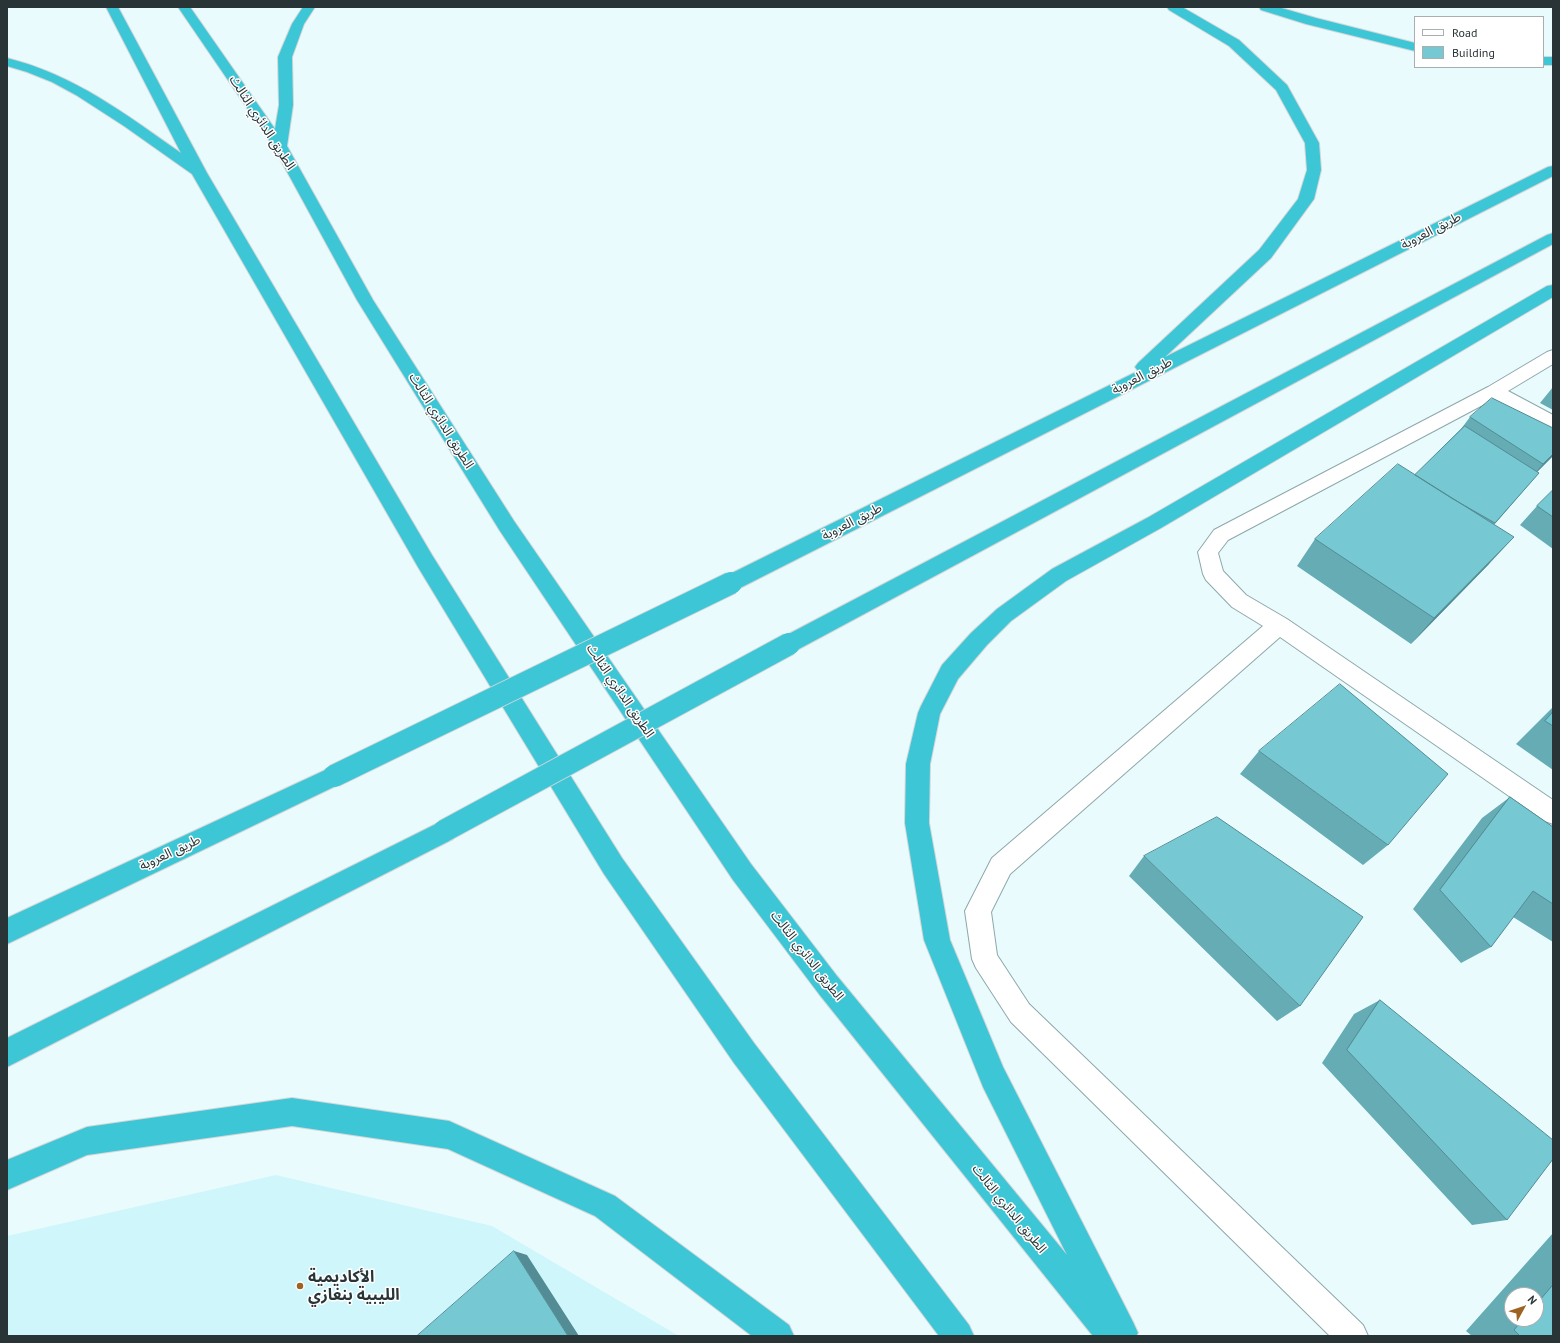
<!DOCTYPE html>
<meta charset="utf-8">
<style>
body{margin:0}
#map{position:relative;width:1560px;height:1343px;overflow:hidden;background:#eafbfe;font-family:"PT Sans",sans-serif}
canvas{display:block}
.frame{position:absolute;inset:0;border:8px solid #293436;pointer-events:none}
.legend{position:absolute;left:1414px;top:16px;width:130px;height:52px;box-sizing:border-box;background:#fff;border:1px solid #a9aeaf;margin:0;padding:5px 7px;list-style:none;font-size:12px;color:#293436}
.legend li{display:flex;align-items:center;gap:8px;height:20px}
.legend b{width:20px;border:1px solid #a9aeaf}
.north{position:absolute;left:1504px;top:1287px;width:40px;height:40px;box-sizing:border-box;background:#fff;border:1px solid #a9aeaf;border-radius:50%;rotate:50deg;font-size:11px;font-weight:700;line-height:16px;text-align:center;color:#293436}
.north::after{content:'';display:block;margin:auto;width:14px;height:18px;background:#9e6323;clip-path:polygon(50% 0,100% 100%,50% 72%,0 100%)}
</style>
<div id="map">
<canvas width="1560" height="1343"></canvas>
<div class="frame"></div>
<ul class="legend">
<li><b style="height:5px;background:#fff"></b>Road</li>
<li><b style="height:11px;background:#76c8d3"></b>Building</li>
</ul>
<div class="north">N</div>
</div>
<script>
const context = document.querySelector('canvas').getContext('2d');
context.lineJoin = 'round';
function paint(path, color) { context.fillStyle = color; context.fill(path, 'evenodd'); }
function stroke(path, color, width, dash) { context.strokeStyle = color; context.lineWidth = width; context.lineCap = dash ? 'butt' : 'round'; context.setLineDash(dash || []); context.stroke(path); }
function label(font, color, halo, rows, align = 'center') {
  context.font = font + ' "PT Sans","Noto Sans Arabic",sans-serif'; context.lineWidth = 3; context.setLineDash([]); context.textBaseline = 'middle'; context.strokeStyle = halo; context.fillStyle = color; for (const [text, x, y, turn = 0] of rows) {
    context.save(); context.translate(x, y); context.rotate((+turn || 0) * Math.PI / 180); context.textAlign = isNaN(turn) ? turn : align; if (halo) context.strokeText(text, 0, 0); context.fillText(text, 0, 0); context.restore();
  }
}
const built = new Path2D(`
 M276,1175L492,1226L679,1336H7V1236Z`);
const street = new Path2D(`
 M1553,350V364L1508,391L1553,415V430L1546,428L1494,399L1228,540L1218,553L1223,571L1246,595L1287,619L1553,800V824L1545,821L1280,637L1010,874L991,912L997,955L1029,1004L1363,1325L1368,1336H1330L1011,1022L976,968L972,959L965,911L992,858L1263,626L1232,607L1206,580L1203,574L1198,552L1214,530L1488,387L1547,352Z`);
const highway = new Path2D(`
 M106,7H118L207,173L432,555L622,858L754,1043L969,1325L974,1336H939L734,1063L604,874L418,567L192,174L124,126L76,95L52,82L27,72L7,66V58C75,75 125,114 181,153Z
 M178,7H190L275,129L279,105L278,57L292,24L303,7H315L304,24L292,57L293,105L287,146L373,300L514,521L751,864L837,976L1067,1255L983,1087L924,940L905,823L906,764L918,713L921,706L942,665L971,633L997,609L1052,569L1147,518L1547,286L1553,285V297L1161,528L1066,581L1011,621L987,645L958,679L940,714L930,764L929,823L950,940L1003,1067L1133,1322L1138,1333L1136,1336H1093L819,994L733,880L500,531L357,300L273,146Z
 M1167,7H1182L1239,40L1287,85L1319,143L1321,170L1314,199L1271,258L1165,357L1548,167L1553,166V176L738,589L731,591L724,589L721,583L724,577L1138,371L1135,367L1138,363L1259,250L1298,199L1307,170L1305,143L1276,90L1229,46L1169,10Z
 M1259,7H1278L1316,18L1415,43V51L1306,24L1261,10Z
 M1543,57H1553V65H1543Z
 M1553,233V244L797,650L789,653L781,650L778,644L781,638L1547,235Z
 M334,766L342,769L346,776L342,783L7,944V918Z
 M444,820L453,823L456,831L453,839L7,1067V1038Z
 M292,1098L449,1121L615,1196L789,1325L794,1336H752L595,1216L448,1149L292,1126L87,1155L7,1190V1160L87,1127Z`);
const highwayBridge = new Path2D(`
 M334,776L731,583
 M444,831L789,644`);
const wall = new Path2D(`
 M1553,387V410L1540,403Z
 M1470,417L1553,428V456L1537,472L1539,473L1494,525L1489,564L1411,644L1297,566L1315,539L1415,475L1461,429Z
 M1553,490V549L1520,525L1537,506Z
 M1553,707V770L1516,744Z
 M1259,751L1388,845L1363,865L1240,774Z
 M1510,797L1553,827V942L1513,917L1491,947L1461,963L1413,909L1482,818Z
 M1144,856L1300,1006L1277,1021L1129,876Z
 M1380,1000L1507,1220L1472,1225L1322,1063L1354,1014Z
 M1553,1233V1336H1472L1466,1331ZM1512,1295H1536V1319H1512Z`);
const shadedWall = new Path2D(`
 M1553,454V456L1526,483L1543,464Z
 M1514,537L1489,564L1411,644L1434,618Z
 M514,1251L527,1255L579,1336H568Z`);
const building = new Path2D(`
 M1492,398L1553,428V454L1543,464L1470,417Z
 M1465,426L1539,473L1495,523L1453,499L1415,475Z
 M1398,464L1514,537L1434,618L1315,539Z
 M1553,490V517L1537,506Z
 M1340,684L1448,774L1388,845L1259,751Z
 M1553,712V726L1545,721Z
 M1510,797L1553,827V904L1533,891L1491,947L1440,890Z
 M1217,817L1363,917L1300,1006L1144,856Z
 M1380,1000L1553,1140V1159L1507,1220L1347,1050Z
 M514,1251L568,1336H417Z
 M1553,1285V1336H1520L1514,1330L1523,1319H1536V1305Z`);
const markers = [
 [300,1286,4,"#9e6323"]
];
const streetNames = [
 ["الطريق الدائري الثالث",262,123,57],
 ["طريق العروبة",1431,231,-27],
 ["طريق العروبة",1142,376,-27],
 ["الطريق الدائري الثالث",441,421,58],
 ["طريق العروبة",852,522,-27],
 ["الطريق الدائري الثالث",620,691,56],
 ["طريق العروبة",170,853,-25],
 ["الطريق الدائري الثالث",807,956,52],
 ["الطريق الدائري الثالث",1009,1209,51]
];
const nearPoinames = [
 ["الأكاديمية",308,1277],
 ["الليبية بنغازي",308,1295]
];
paint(built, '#cef6fb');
stroke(street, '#8ca8ac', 2);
stroke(highway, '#d4d6d7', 2);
paint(street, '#fff');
paint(highway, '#3dc6d6');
stroke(highwayBridge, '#d4d6d7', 24, []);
stroke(highwayBridge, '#3dc6d6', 22);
paint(wall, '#65acb5');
paint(shadedWall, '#538c94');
paint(building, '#76c8d3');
stroke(building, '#538c94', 1);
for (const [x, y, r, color] of markers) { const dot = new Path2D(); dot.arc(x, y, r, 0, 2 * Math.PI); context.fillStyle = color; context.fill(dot); stroke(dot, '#fff', 1.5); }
label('13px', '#293436', '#fff', streetNames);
label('bold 16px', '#293436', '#fff', nearPoinames, 'left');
</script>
